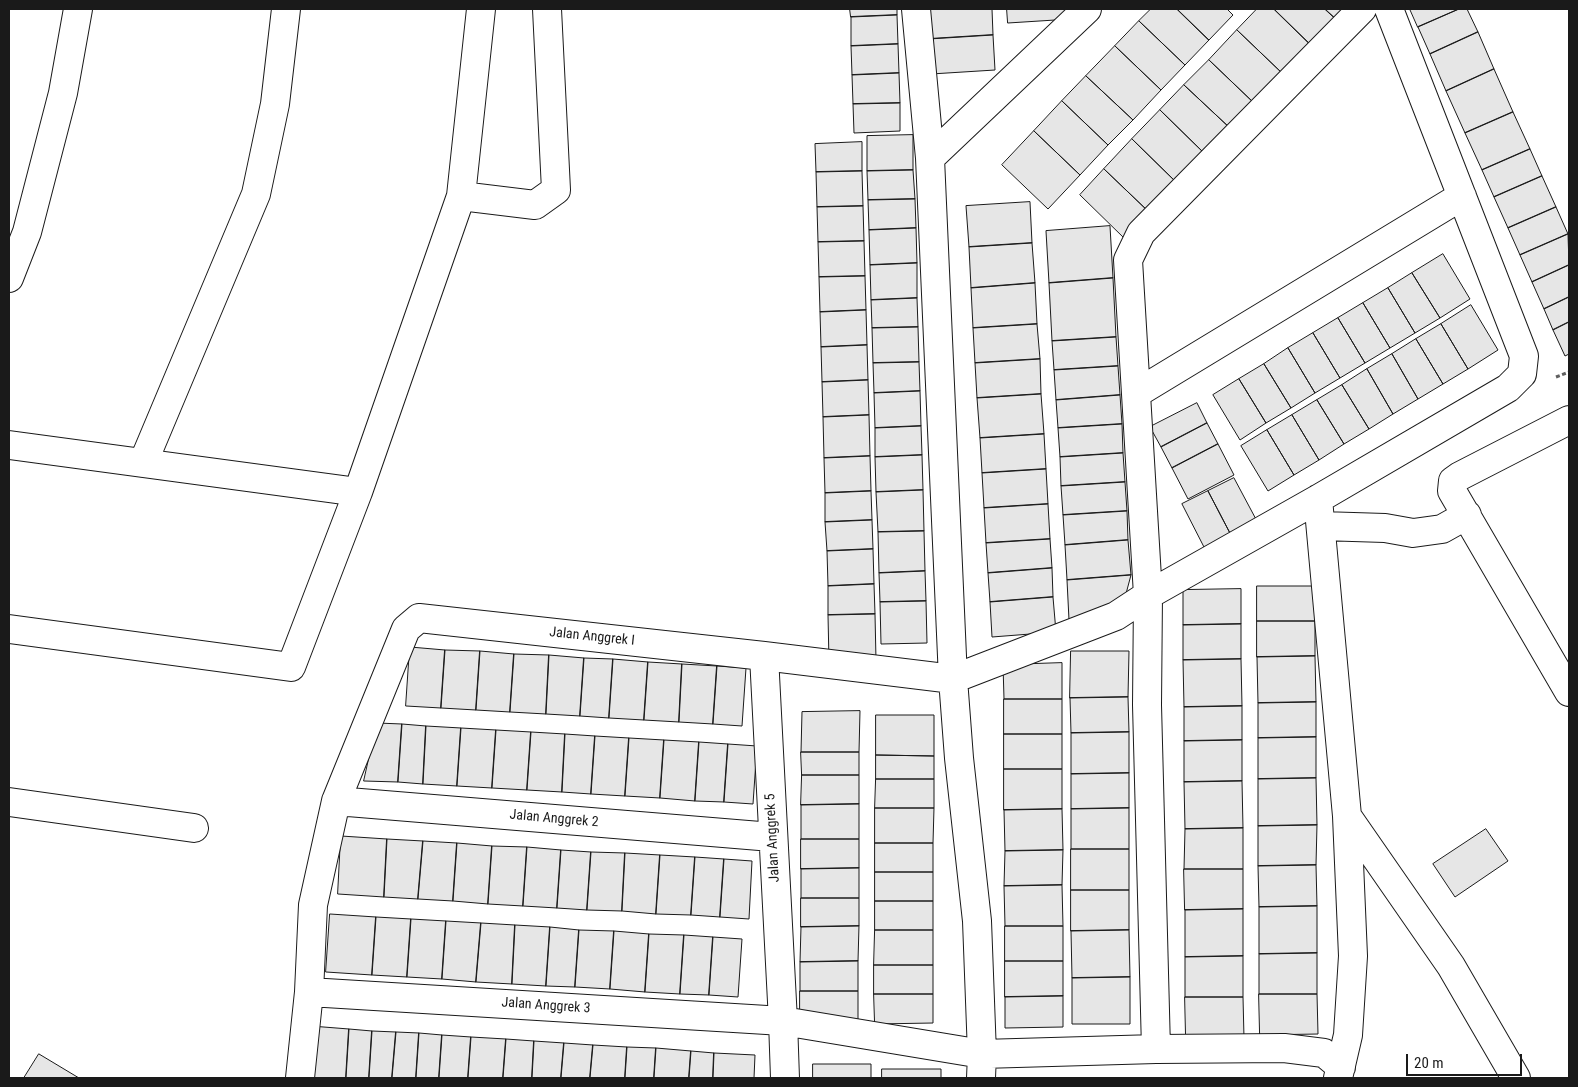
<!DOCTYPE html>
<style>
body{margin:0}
#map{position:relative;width:1578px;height:1087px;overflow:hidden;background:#fff;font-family:"Roboto Condensed",sans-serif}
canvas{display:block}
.frame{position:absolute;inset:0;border:10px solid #1a1a1a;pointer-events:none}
.scale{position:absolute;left:1406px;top:1054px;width:116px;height:22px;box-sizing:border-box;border:2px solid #1a1a1a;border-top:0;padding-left:6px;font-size:15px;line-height:18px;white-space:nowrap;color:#1a1a1a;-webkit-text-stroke:4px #fff;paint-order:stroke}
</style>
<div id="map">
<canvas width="1578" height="1087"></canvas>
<div class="frame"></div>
<div class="scale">20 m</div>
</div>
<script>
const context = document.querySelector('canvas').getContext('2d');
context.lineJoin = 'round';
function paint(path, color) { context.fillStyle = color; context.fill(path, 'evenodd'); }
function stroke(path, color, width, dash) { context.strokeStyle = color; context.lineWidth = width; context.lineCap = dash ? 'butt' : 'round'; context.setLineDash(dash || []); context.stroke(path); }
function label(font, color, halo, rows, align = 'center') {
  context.font = font + ' "Roboto Condensed",sans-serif'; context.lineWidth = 4; context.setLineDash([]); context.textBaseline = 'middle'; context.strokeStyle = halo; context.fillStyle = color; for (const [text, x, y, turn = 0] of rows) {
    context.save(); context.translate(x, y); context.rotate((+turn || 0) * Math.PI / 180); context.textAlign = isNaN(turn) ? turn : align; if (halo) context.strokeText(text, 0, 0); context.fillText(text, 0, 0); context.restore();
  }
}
const building = new Path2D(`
 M850,9H897V15L851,17Z
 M927,9H992L993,35L929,39Z
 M1007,9H1071V19L1008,23Z
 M1151,9H1177L1209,40L1185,65L1139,21Z
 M1177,9H1227L1233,15L1209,40Z
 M1257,9H1274L1311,45L1283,74L1237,30Z
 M1274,9H1325L1336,19L1311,45Z
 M1325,9H1346L1336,19Z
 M1410,9H1459L1418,27Z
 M1459,9H1467L1478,32L1430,54L1418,27Z
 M897,15L898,44L851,46V17Z
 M1139,21L1185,65L1161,90L1115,46Z
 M1237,30L1283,74L1255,104L1209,60Z
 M1478,32L1494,69L1446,91L1430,54Z
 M993,35L995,70L931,74L929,39Z
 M898,44L899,73L852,75L851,46Z
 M1115,46L1161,90L1133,120L1086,76Z
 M1209,60L1255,104L1231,129L1184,85Z
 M1494,69L1513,112L1465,133L1446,91Z
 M899,73L900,103L853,104L852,75Z
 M1086,76L1133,120L1108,145L1062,101Z
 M1184,85L1231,129L1206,155L1160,110Z
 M1062,101L1108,145L1080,175L1034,131Z
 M900,103V131L854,133L853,104Z
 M1160,110L1206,155L1178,184L1132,139Z
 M1513,112L1530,149L1482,170L1465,133Z
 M1034,131L1080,175L1048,209L1002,165Z
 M913,135V170L867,171V136Z
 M1132,139L1178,184L1150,213L1104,169Z
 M862,142V171L816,172L815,144Z
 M1530,149L1542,176L1494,197L1482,170Z
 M1104,169L1150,213L1125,239L1080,195Z
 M913,170L915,199L868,200L867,171Z
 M862,171L863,206L817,207L816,172Z
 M1542,176L1556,207L1508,228L1494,197Z
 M915,199L916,228L869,230L868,200Z
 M1030,202L1032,243L969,247L966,206Z
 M863,206L864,241L818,242L817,207Z
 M1556,207L1568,234L1520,255L1508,228Z
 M1110,226L1113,278L1049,283L1046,231Z
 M916,228L917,263L870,265L869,230Z
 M1568,234L1569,265L1532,282L1520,255Z
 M864,241L865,276L819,277L818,242Z
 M1032,243L1035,283L971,288L969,247Z
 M1443,254L1470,299L1440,318L1412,273Z
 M917,263V298L871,300L870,265Z
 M1569,265V297L1544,309L1532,282Z
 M1412,273L1440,318L1415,333L1388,288Z
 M865,276L866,310L820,312L819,277Z
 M1113,278L1116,337L1052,341L1049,283Z
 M1035,283L1037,324L973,328L971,288Z
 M1388,288L1415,333L1390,348L1363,303Z
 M1569,297V322L1553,330L1544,309Z
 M917,298L918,327L872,328L871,300Z
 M1363,303L1390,348L1365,363L1338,318Z
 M1471,305L1498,350L1468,369L1441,324Z
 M866,310L867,345L821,347L820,312Z
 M1338,318L1365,363L1340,378L1313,333Z
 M1569,322V354L1565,356L1553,330Z
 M1037,324L1040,359L975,363L973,328Z
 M1441,324L1468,369L1443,384L1416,339Z
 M918,327L919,362L873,363L872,328Z
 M1313,333L1340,378L1315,393L1288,348Z
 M1116,337L1118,366L1054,370L1052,341Z
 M1416,339L1443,384L1418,399L1392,354Z
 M867,345L868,380L822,382L821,347Z
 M1288,348L1315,393L1291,408L1264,364Z
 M1392,354L1418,399L1393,414L1367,369Z
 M1040,359L1041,394L977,398L975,363Z
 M919,362L920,391L874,393L873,363Z
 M1264,364L1291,408L1266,423L1239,379Z
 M1118,366L1120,395L1056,400L1054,370Z
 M1367,369L1393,414L1369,429L1342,385Z
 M1239,379L1266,423L1240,440L1213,395Z
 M868,380L869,415L823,417L822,382Z
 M1342,385L1369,429L1344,444L1317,400Z
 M920,391L921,426L875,428L874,393Z
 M1041,394L1044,434L980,438L977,398Z
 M1120,395L1122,424L1058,428L1056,400Z
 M1317,400L1344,444L1319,460L1292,415Z
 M1197,403L1207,423L1161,447L1150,427Z
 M869,415L870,456L824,458L823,417Z
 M1292,415L1319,460L1294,475L1267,430Z
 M1207,423L1218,444L1172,468L1161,447Z
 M1122,424L1123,453L1060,457L1058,428Z
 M921,426L922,455L875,457V428Z
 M1267,430L1294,475L1268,491L1241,446Z
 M1044,434L1046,469L982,473L980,438Z
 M1218,444L1234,475L1188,499L1172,468Z
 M1123,453L1125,482L1061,486L1060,457Z
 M922,455L923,490L876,492L875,457Z
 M870,456L871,491L825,493L824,458Z
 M1046,469L1048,504L984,508L982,473Z
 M1234,478L1258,523L1232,537L1208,491Z
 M1125,482L1127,511L1063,515L1061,486Z
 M923,490L924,531L878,532L876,492Z
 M871,491L872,520L825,522V493Z
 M1208,491L1232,537L1206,551L1182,504Z
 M1048,504L1050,539L986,543L984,508Z
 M1127,511L1128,540L1065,545L1063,515Z
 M872,520L873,549L827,551L825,522Z
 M924,531L925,571L879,573L878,532Z
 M1050,539L1052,568L988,573L986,543Z
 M1128,540L1131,575L1067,580L1065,545Z
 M873,549L874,584L828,586L827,551Z
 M1052,568L1053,597L990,602L988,573Z
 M925,571L926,601L880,602L879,573Z
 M1131,575L1123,605L1069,620L1067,580Z
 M874,584L875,614L828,615V586Z
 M1257,586H1315V621H1257Z
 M1241,589V624L1183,625V590Z
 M1053,597L1056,632L992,637L990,602Z
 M926,601L927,643L881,644L880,602Z
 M875,614L876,660L829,662L828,615Z
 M1257,621H1315V656L1257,657Z
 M1241,624V659L1183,660V625Z
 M410,647L445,650L441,708L406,706Z
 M445,650L480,651L476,710L441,708Z
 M480,651L514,654L510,712L476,710Z
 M1071,651H1129L1128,697L1070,698Z
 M514,654L549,655L546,714L510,712Z
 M549,655L584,658L580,716L546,714Z
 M1315,656L1316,702L1258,703L1257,657Z
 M584,658L613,659L609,718L580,716Z
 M613,659L648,662L644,720L609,718Z
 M1241,659L1242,706L1184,707L1183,660Z
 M648,662L682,664L679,722L644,720Z
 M1062,663V699H1004L1003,665Z
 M682,664L717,666L713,724L679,722Z
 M717,666L746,668L742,726L713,724Z
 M1128,697L1129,732L1071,733L1070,698Z
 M1004,699H1062V734H1004Z
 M1316,702V737L1258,738V703Z
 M1242,706V740L1184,741V707Z
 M860,711L859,752H801L802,712Z
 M876,715H934V756L876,755Z
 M377,723L402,724L398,782L364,781Z
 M402,724L426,726L423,784L398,782Z
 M426,726L461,728L457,786L423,784Z
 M461,728L496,730L492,788L457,786Z
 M496,730L531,732L527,790L492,788Z
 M531,732L565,734L562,792L527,790Z
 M1129,732V773L1071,774V733Z
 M565,734L595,736L591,794L562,792Z
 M1004,734H1062V769H1004Z
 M595,736L629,738L625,796L591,794Z
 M1316,737V778L1258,779V738Z
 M629,738L664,740L660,798L625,796Z
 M664,740L699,742L695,801L660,798Z
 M1242,740V781L1184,782V741Z
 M699,742L728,744L724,802L695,801Z
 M728,744L757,746L753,804L724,802Z
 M801,752H859V775H802Z
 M876,755L934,756V779H876Z
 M1004,769H1062V809L1004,810Z
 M1129,773V808L1071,809V774Z
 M802,775H859V804L801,805Z
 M1316,778L1317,825L1258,826V779Z
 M876,779H934V808H875Z
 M1242,781L1243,828L1185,829L1184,782Z
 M859,804V839H801V805Z
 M875,808H934L933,843H875Z
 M1129,808V849H1071V809Z
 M1062,809L1063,850L1005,851L1004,810Z
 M1317,825L1316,865L1258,866V826Z
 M1243,828V869H1184L1185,829Z
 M1486,829L1508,861L1455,897L1433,864Z
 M341,836L387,839L384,897L338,894Z
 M387,839L423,841L418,899L384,897Z
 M801,839H859V868L801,869Z
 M423,841L457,843L453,901L418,899Z
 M457,843L492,846L488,904L453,901Z
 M875,843H933V872H875Z
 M492,846L527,847L523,906L488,904Z
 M527,847L561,850L557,908L523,906Z
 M1071,849H1129V890H1071Z
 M561,850L591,852L587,910L557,908Z
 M1063,850L1062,885L1004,886L1005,851Z
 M591,852L625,853L622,911L587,910Z
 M625,853L660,855L656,914L622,911Z
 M660,855L695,857L691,915L656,914Z
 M695,857L724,859L720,917L691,915Z
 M724,859L752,861L749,919L720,917Z
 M1316,865L1317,906L1259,907L1258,866Z
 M859,868V898H801V869Z
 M1184,869H1243V909L1185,910Z
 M875,872H933V901H875Z
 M1062,885L1063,926H1005L1004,886Z
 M1071,890H1129V930L1071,931Z
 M801,898H859V926L801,927Z
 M875,901H933V930H875Z
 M1317,906V953L1259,954V907Z
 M1243,909V956L1185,957V910Z
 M330,914L376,917L372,975L326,972Z
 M376,917L411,919L407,977L372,975Z
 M411,919L446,921L442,979L407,977Z
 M446,921L481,923L476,982L442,979Z
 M481,923L515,925L512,984L476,982Z
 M515,925L550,927L546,986L512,984Z
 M859,926L858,961L800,962L801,927Z
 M1005,926H1063V961H1005Z
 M550,927L579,930L575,987L546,986Z
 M579,930L614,931L610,989L575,987Z
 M875,930H933V965H874Z
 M1129,930L1130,977L1072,978L1071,931Z
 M614,931L649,934L645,992L610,989Z
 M649,934L684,935L680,994L645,992Z
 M684,935L713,937L709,995L680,994Z
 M713,937L742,939L738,997L709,995Z
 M1317,953V994H1259V954Z
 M1243,956V997H1185V957Z
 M858,961V991H800V962Z
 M1005,961H1063V996L1005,997Z
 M874,965H933V994H874Z
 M1130,977V1024H1072V978Z
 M800,991H858V1020H800Z
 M874,994H933V1023L875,1024Z
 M1259,994H1317L1318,1034L1260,1035Z
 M1063,996V1027L1005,1028V997Z
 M1185,997H1243L1244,1038H1186Z
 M311,1026L349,1029L346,1078H308Z
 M349,1029L372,1031L369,1078H346Z
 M372,1031L396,1032L392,1078H369Z
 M396,1032L419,1033L416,1078H392Z
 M419,1033L442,1035L439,1078H416Z
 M442,1035L471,1037L468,1078H439Z
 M471,1037L506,1039L503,1078H468Z
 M506,1039L534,1041L532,1078H503Z
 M534,1041L564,1043L561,1078H532Z
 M564,1043L593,1045L590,1078H561Z
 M593,1045L627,1047L625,1078H590Z
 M627,1047L656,1048L654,1078H625Z
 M656,1048L691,1051L689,1078H654Z
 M691,1051L714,1053L713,1078H689Z
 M714,1053L755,1055L754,1078H713Z
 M39,1054L79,1078H24Z
 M813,1064H871V1078H813Z
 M882,1069H941V1078H882Z`);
const path = new Path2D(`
 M1556,377L1569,372`);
const minor = new Path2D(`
 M916,9L930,158L953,679L959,758L977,921L982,1054L981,1078
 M930,158L1087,9
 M461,196L535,205L556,190L547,9
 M9,278L27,232L63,93L78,9
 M1137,393L1462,196
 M9,445L358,492
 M143,463L256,194L275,104L286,9
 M1318,499L1347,816L1353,956L1348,1035L1338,1078
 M1321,526L1385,528L1413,533L1442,529L1467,515
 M9,629L291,667L358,492L461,196L481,9
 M764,656L783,1021L785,1078
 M1569,692L1452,491L1453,481L1460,476L1569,420
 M336,801L772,837
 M9,802L194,828
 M1347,816L1451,966L1516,1078
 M309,992L783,1021L982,1054L1156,1049L1284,1048L1324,1053L1341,1067
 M1156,1049L1147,705L1148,595L1128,260L1141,233L1362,9
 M300,1078L309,992L313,905L336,801L406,629L419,618L764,656L953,679L1116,616L1148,595L1318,499L1508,388L1522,374L1524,356L1389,9`);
const streetNames = [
 ["Jalan Anggrek I",592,637,6],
 ["Jalan Anggrek 2",554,819,5],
 ["Jalan Anggrek 5",773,838,-93],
 ["Jalan Anggrek 3",546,1006,4]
];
paint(building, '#e6e6e6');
stroke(building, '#1a1a1a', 1);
stroke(minor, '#1a1a1a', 30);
stroke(path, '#5f5f5f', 3, [4, 2.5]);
stroke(minor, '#fff', 28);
label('14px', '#1a1a1a', '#fff', streetNames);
</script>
